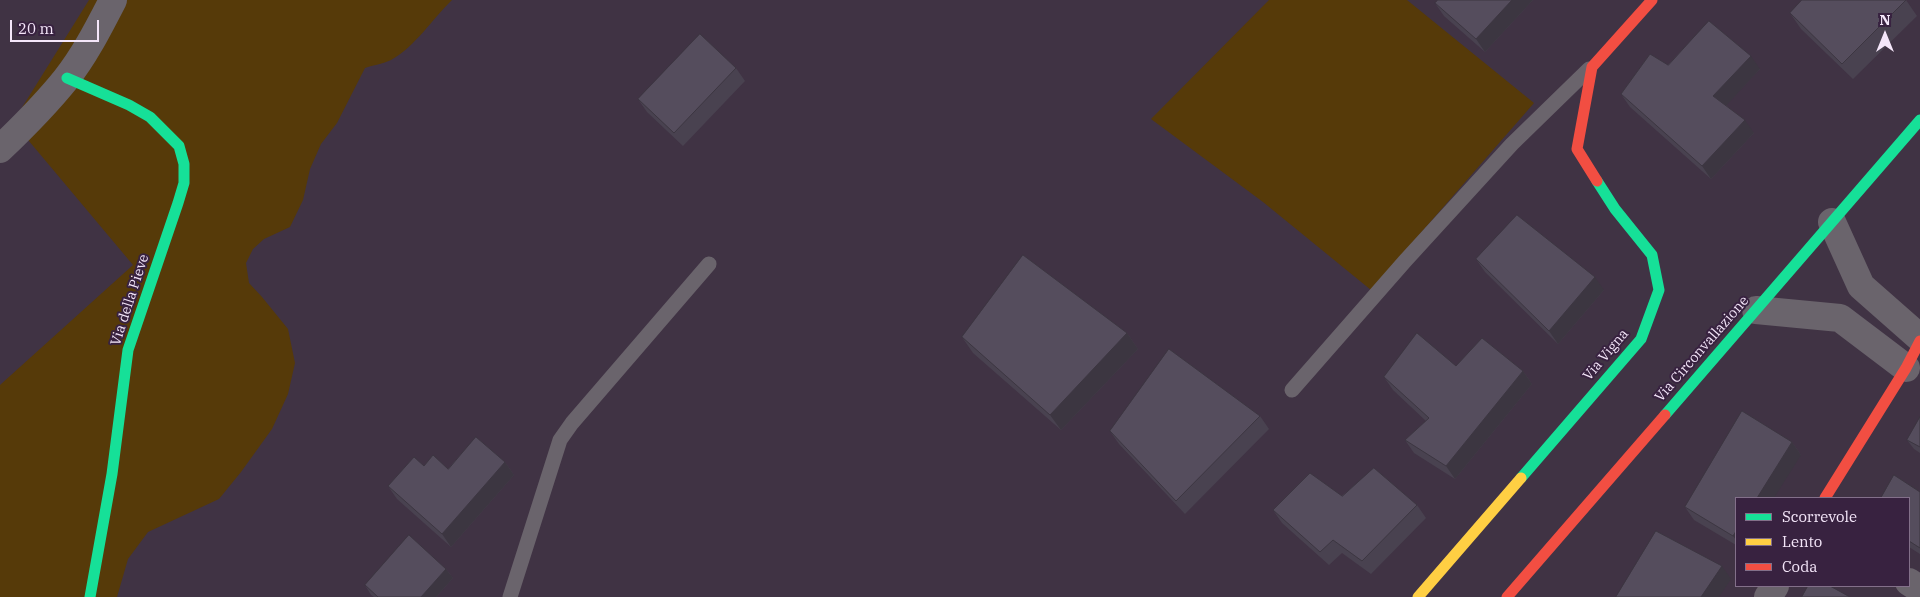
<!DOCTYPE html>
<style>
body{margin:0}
#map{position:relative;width:1920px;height:597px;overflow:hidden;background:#403344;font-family:"IBM Plex Serif",serif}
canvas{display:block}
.legend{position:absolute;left:1735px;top:497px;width:175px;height:90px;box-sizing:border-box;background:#382240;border:1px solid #83708a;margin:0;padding:6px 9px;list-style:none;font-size:15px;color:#f4e6f9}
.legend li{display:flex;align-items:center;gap:10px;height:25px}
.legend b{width:25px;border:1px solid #83708a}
.north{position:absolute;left:1860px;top:10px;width:50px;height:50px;-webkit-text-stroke:4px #382240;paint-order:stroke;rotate:0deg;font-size:14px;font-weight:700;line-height:20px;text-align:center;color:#f4e6f9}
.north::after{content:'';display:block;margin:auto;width:18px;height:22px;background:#f4e6f9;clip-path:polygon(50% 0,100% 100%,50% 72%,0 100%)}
.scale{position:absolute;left:10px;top:20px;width:89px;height:22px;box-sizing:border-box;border:2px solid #f4e6f9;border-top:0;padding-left:6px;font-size:15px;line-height:18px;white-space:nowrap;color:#f4e6f9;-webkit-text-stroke:4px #382240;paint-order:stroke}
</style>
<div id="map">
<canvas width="1920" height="597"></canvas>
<ul class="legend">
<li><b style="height:6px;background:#16e098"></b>Scorrevole</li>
<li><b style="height:6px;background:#ffcf43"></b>Lento</li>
<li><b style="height:6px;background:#f24e42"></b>Coda</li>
</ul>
<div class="north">N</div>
<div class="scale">20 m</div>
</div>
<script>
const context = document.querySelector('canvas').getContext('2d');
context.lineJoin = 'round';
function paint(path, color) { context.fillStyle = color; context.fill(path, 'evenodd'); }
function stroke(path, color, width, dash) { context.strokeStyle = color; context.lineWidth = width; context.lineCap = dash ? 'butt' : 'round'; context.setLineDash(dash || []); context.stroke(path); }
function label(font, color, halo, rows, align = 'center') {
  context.font = font + ' "IBM Plex Serif",serif'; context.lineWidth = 4; context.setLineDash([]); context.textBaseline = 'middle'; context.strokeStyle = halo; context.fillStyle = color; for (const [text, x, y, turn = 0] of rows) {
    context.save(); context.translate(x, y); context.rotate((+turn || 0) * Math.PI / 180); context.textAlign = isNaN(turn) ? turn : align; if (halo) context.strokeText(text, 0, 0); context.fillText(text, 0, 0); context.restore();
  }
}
const green = new Path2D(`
 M89,0H452C432,19 416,46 391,60C383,64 373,65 365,68L337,123L321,144L310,169L303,200L290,227L264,239L253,249L246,263L249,283L262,297L288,329L295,363L288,394L272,429L241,472L219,499L148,532L128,559L117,597H0V385L133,265L13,122Z
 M1269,0H1407L1534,103L1371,290L1263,202L1151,119Z`);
const lane = new Path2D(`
 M1292,390L1405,261L1512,144L1589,69
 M510,597L560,440L572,423L709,264`);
const street = new Path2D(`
 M0,149C23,127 46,104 66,79C85,55 99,27 113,0
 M1832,222L1861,286L1920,338
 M1756,310L1840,318L1906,368
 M1909,582L1920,589
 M1768,597L1775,586`);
const fast = new Path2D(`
 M67,78L129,105L150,117L179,146L184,164V183L178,203L128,350L112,474L90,597
 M1665,415L1920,120
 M1521,478L1641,339L1659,290L1652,255L1615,209L1597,181`);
const slow = new Path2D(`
 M1418,597L1521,478`);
const jam = new Path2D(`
 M1597,181L1577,149L1592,67L1652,0
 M1825,498L1906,368L1920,341
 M1507,597L1665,415`);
const wall = new Path2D(`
 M1533,0L1485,52L1444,16L1435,3Z
 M1906,0L1917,16L1853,79L1801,29L1790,13Z
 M1668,65L1760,69L1726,105L1754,133L1711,179L1630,107L1621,94Z
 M736,68L745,81L683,146L647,112L638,99Z
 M1476,259L1604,290L1558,344L1485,272Z
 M1127,333L1138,349L1061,430L973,353L962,337Z
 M1456,366L1523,371L1532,384L1455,479L1414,453L1405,440L1426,421L1393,390L1384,377Z
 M1260,416L1269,429L1185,514L1119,444L1110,431Z
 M1920,417V453L1914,449L1907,440Z
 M1792,442L1801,455L1736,498V545L1694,520L1685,507Z
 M505,462L514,475L451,547L397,499L388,486L424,466L448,469Z
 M1920,492V554L1909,547V498Z
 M1342,496L1417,505L1426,518L1371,574L1342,553L1329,565L1282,523L1273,510Z
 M446,569L453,578L436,597H374L371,595L365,585Z`);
const shadedWall = new Path2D(`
 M1512,0H1533L1485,52L1476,39Z
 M1751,56L1760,69L1723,109L1713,96Z
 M1745,120L1754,133L1711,179L1702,166Z
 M1595,277L1604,290L1558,344L1549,331Z
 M1127,333L1138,349L1061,430L1050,415Z
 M1523,371L1532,384L1455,479L1446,466Z
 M1792,442L1801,455L1774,498H1757Z
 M505,462L514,475L451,547L442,534Z
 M1736,531V540L1733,536Z
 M1722,566L1731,579L1719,597H1701Z
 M446,569L453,578L436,597H421Z`);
const building = new Path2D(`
 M1438,0H1512L1476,39L1435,3Z
 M1802,0H1906L1842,64L1790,13Z
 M1709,21L1751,56L1713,96L1745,120L1702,166L1621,94L1650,54L1668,65Z
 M700,34L736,68L674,133L638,99Z
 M1517,215L1595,277L1549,331L1476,259Z
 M1023,255L1127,333L1050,415L962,337Z
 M1417,333L1456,366L1482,338L1523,371L1446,466L1405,440L1429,418L1384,377Z
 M1169,349L1260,416L1176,501L1110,431Z
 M1742,411L1792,442L1757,498H1736V531L1733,536L1685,507Z
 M1920,417V447L1907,440Z
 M476,437L505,462L442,534L388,486L414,457L424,466L433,455L448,469Z
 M1374,468L1417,505L1362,561L1333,540L1320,552L1273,510L1310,473L1342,496Z
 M1894,475L1920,492V548L1909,541V498H1881Z
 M1656,531L1722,566L1701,597H1616Z
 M409,535L446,569L421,597H378L365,585Z
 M1808,586H1830L1850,597H1802Z`);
const streetNames = [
 ["Via della Pieve",130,300,-72],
 ["Via Circonvallazione",1702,349,-49],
 ["Via Vigna",1606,355,-50]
];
paint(green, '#563a09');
stroke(lane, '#6a646c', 15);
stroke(street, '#6a646c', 28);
stroke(fast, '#16e098', 11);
stroke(slow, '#ffcf43', 11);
stroke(jam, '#f24e42', 11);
paint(wall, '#494250');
paint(shadedWall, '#3c3641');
paint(building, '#554d5d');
stroke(building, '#3c3641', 1);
label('14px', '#f4e6f9', '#382240', streetNames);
</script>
